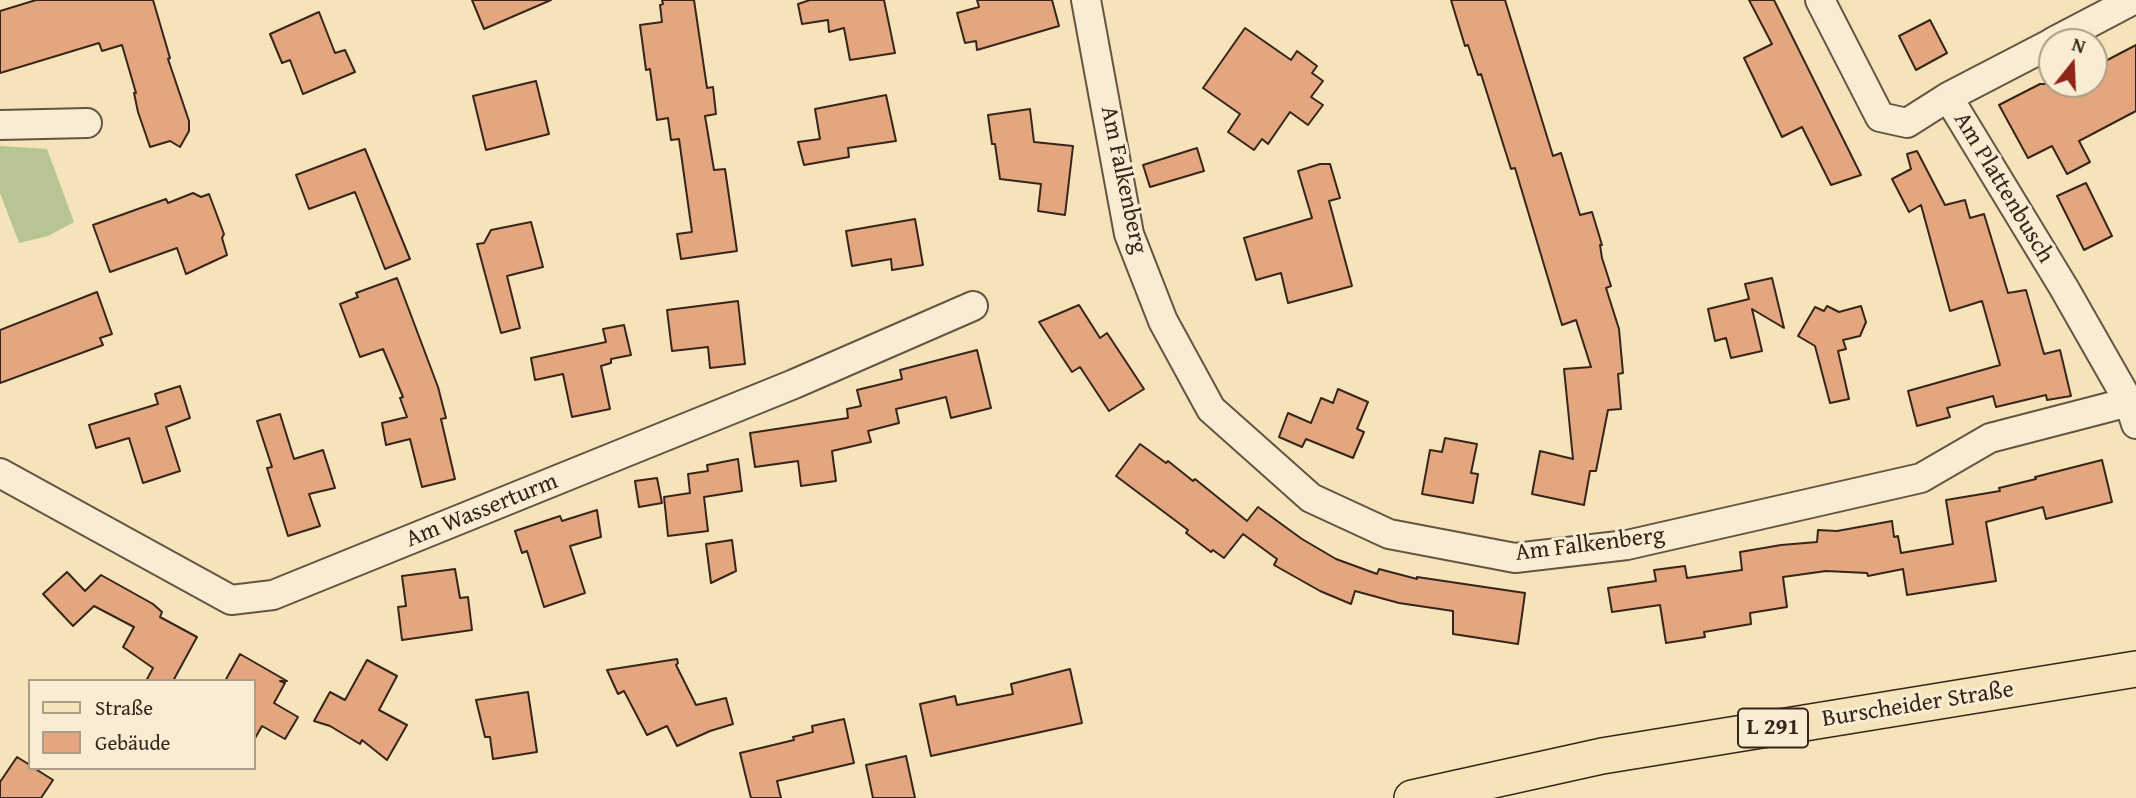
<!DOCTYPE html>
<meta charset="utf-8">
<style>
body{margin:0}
#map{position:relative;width:2136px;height:798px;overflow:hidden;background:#f5e3b9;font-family:"Gentium Book Plus",serif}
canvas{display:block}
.legend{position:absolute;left:28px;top:679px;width:228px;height:91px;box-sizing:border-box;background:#f8edd2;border:2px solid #ab9d89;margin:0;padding:9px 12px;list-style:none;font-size:21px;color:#37251c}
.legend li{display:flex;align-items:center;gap:14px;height:35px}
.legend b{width:35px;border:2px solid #ab9d89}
.north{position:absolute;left:2038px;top:28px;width:70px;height:70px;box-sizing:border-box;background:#f8edd2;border:2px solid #ab9d89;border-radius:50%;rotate:18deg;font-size:19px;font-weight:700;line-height:28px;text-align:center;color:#37251c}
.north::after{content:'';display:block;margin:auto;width:24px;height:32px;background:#8f2418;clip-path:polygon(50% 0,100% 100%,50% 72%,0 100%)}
</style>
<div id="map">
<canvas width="2136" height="798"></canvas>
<ul class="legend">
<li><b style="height:9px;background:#f5e3b9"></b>Straße</li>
<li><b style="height:19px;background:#e3a67e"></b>Gebäude</li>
</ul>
<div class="north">N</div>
</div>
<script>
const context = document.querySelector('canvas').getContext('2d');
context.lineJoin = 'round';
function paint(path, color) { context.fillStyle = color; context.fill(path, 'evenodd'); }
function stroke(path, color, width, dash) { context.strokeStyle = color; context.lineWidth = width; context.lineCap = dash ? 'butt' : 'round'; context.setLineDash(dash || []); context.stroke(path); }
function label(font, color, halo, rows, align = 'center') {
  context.font = font + ' "Gentium Book Plus",serif'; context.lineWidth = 6; context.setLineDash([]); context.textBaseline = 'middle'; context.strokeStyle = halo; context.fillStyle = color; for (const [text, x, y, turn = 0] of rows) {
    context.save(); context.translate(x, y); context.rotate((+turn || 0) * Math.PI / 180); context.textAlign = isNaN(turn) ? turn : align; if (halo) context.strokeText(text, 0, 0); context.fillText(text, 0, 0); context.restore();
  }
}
const green = new Path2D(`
 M0,146L47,149L74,222L48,236L19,243L0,193Z`);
const building = new Path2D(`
 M36,0H153L170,58L168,59L189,121V131L180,147L170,141L150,147L138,112L134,93H136L122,45L102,51L99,43L0,73V11Z
 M472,0H551L484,29Z
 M662,0H694L707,88L713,87L716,114L705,116L714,170L725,169L737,251L681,259L677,234L692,232L679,139L671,140L668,118L657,120L650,69L646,70L640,25L662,22L660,5L663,4Z
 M810,0H884L895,53L850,60L844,28L829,32L828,20L802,24L798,4Z
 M977,0H1052L1059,26L977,50L976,41L965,43L957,13L979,7Z
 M1451,0H1505L1553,156L1561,153L1580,215L1592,212L1602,245H1600L1602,258L1611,286L1606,288L1619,329L1623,373L1618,374L1621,409L1608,410L1596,471H1590L1584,505L1532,494L1540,451L1573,459L1564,369L1591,367L1576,320L1562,325L1515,168L1511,169L1481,74L1478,75L1468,45L1465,46Z
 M1749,0H1774L1861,175L1831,185L1802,127L1782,137L1744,58L1772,44Z
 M319,12L335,53L345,50L355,72L303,94L290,60L282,63L270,34Z
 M1930,20L1947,53L1916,70L1899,36Z
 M1245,28L1291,60L1297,51L1317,66L1312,73L1323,81L1311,97L1323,105L1308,125L1290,112L1268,144L1262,139L1254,150L1228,132L1240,114L1203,88Z
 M2136,45V111L2079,141L2090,162L2067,174L2052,146L2028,158L1999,105L2040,84H2094V67Z
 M536,81L549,134L486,150L473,96Z
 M886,95L896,141L848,148L849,157L804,165L798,142L820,139L815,109Z
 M1030,109L1034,142L1073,146L1065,215L1038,211L1041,184L1000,179L995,144H992L988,115Z
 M1197,148L1204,171L1150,187L1143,165Z
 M365,149L410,259L385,269L355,192L309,209L296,175Z
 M1917,151L1945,205L1965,200L1970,218L1984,214L2008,293L2026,290L2044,354L2060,350L2071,396L2047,400L2046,395L1996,407L1993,396L1947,408L1950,417L1917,426L1908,391L2000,365L1982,301L1950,311L1921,205L1909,212L1892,179L1911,169L1907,154Z
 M1320,164H1330L1340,198L1329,201L1352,286L1288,303L1281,273L1256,280L1244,238L1312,218L1298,171Z
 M2086,183L2112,236L2084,250L2057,196Z
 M193,193L201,197L209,194L224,234L222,238L227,255L186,274L177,248L110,272L93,225L166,199L168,203Z
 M915,219L923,265L892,270L891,259L852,266L846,231Z
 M531,222L543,267L507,276L520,328L501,333L477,244L484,243L491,230Z
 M397,278L438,387L446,418L441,419L455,479L422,487L410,439L386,445L382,423L407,417L400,398L403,397L383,349L360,357L340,304L358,297L356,293Z
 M1772,278L1784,328L1752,309L1762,351L1731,358L1726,338L1715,341L1708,309L1749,299L1745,284Z
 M97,292L112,334L100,338L103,345L0,383V330Z
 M738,301L745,364L710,368L708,347L672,351L667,310Z
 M1079,305L1100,338L1107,333L1144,389L1109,411L1080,367L1072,372L1039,322Z
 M1827,306L1839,312L1861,306L1866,322L1860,336L1843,340L1846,349L1838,351L1849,399L1830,403L1815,346L1798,336L1815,307L1824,311Z
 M624,325L631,355L611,359V363L601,366L610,409L572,417L563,374L535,380L531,358L606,342L603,329Z
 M977,350L991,408L951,418L946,397L896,409L899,423L868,431L871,442L832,451L836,481L801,486L798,461L755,467L750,433L848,418L847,409L861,406L857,390L902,379L900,370Z
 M180,386L190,418L166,427L180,471L143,483L129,438L96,448L89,425L158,404L155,394Z
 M1338,389L1368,402L1357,429L1364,432L1353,458L1306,439L1302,447L1279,437L1288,413L1311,423L1321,398L1333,403Z
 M280,414L294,459L323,450L335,488L309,494L320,526L288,536L267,468L272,467L257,421Z
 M1445,438L1477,444L1471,473L1478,474L1473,503L1422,494L1430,450L1442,452Z
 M1140,444L1166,463L1168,461L1193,481L1195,479L1247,521L1258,507L1302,539L1336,559L1377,574L1379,569L1417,579V577L1525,593L1518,644L1453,634V611L1399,603L1355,591L1351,604L1320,591L1274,565L1277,559L1243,534L1224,558L1213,550L1211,552L1186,533L1188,530L1116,476Z
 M738,459L742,491L704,497L708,531L668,536L664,497L690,493L688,474L708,471L707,465Z
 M2102,460L2112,502L2046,519L2043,507L1986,522L1996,581L1907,595L1903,569L1868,576L1867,573L1826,571L1783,577L1787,607L1750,613L1751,624L1704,632L1705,637L1666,643L1660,605L1612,612L1608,588L1656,581L1654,570L1685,566L1687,578L1742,570L1740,552L1781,545L1817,542L1818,530L1837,531L1892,521L1894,537L1898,536L1901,553L1953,544L1946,500L2000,491L1999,488L2036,479L2035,477Z
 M657,478L662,503L639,507L635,481Z
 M597,510L601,537L570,546L585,593L544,607L527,551L522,553L515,531L560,516L562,521Z
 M732,540L736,571L711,583L706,544Z
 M455,569L460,598L468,597L472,630L402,640L398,607L406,606L402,576Z
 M67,572L85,591L101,575L153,604L162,612L160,617L197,637L173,681H146L153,668L123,647L134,627L94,606L73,626L43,594Z
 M240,654L287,681H280L285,683L274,703L298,717L285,739L262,726L254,740V681H225Z
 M677,659L678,663L676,665L696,705L726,698L733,724L710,731L677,746L667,726L647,735L624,691L618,694L607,670Z
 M367,660L397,676L379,710L407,725L387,760L362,740L360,744L330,726L314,721L330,692L345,700Z
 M1070,669L1082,723L931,756L920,704L955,696L957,705L1013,694L1011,684Z
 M528,692L537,752L493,759L490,737H485L476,700Z
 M844,719L854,763L777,781L781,798H751L740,753L794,740L793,737L813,732L812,726Z
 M906,756L915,798H873L866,765Z
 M17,757L30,765V768H34L53,780L41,798H0V782Z`);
const minor = new Path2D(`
 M1086,0L1129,234L1163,321L1211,409L1311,498L1389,534L1515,558L1627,545L1921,478L1990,438L2129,402
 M1820,0L1880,117L1907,123L1948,97L2064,288L2129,402L2136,424
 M2053,42L2133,0
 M1948,97L2052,43
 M0,125L87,123
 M0,473L231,600L273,595L794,384L973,306`);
const major = new Path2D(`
 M1412,798L1602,756L2136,669`);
const shields = [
 [1773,728,70]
];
const shieldNames = [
 ["L 291",1773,728]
];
const streetNames = [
 ["Am Falkenberg",1123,180,78],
 ["Am Plattenbusch",2003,188,59],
 ["Am Wasserturm",482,511,-22],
 ["Am Falkenberg",1590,545,-7],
 ["Burscheider Straße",1918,705,-9]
];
paint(green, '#b6c593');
paint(building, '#e3a67e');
stroke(building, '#37251c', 2);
stroke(minor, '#665443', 32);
stroke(major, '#37251c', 38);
stroke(minor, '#f8edd2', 28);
stroke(major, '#f5e3b9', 35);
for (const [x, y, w] of shields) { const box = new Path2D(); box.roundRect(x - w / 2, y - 19.5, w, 39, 5); context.fillStyle = '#f8edd2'; context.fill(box); stroke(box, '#37251c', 2); }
label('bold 23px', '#37251c', null, shieldNames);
label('24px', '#37251c', '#f8edd2', streetNames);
</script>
